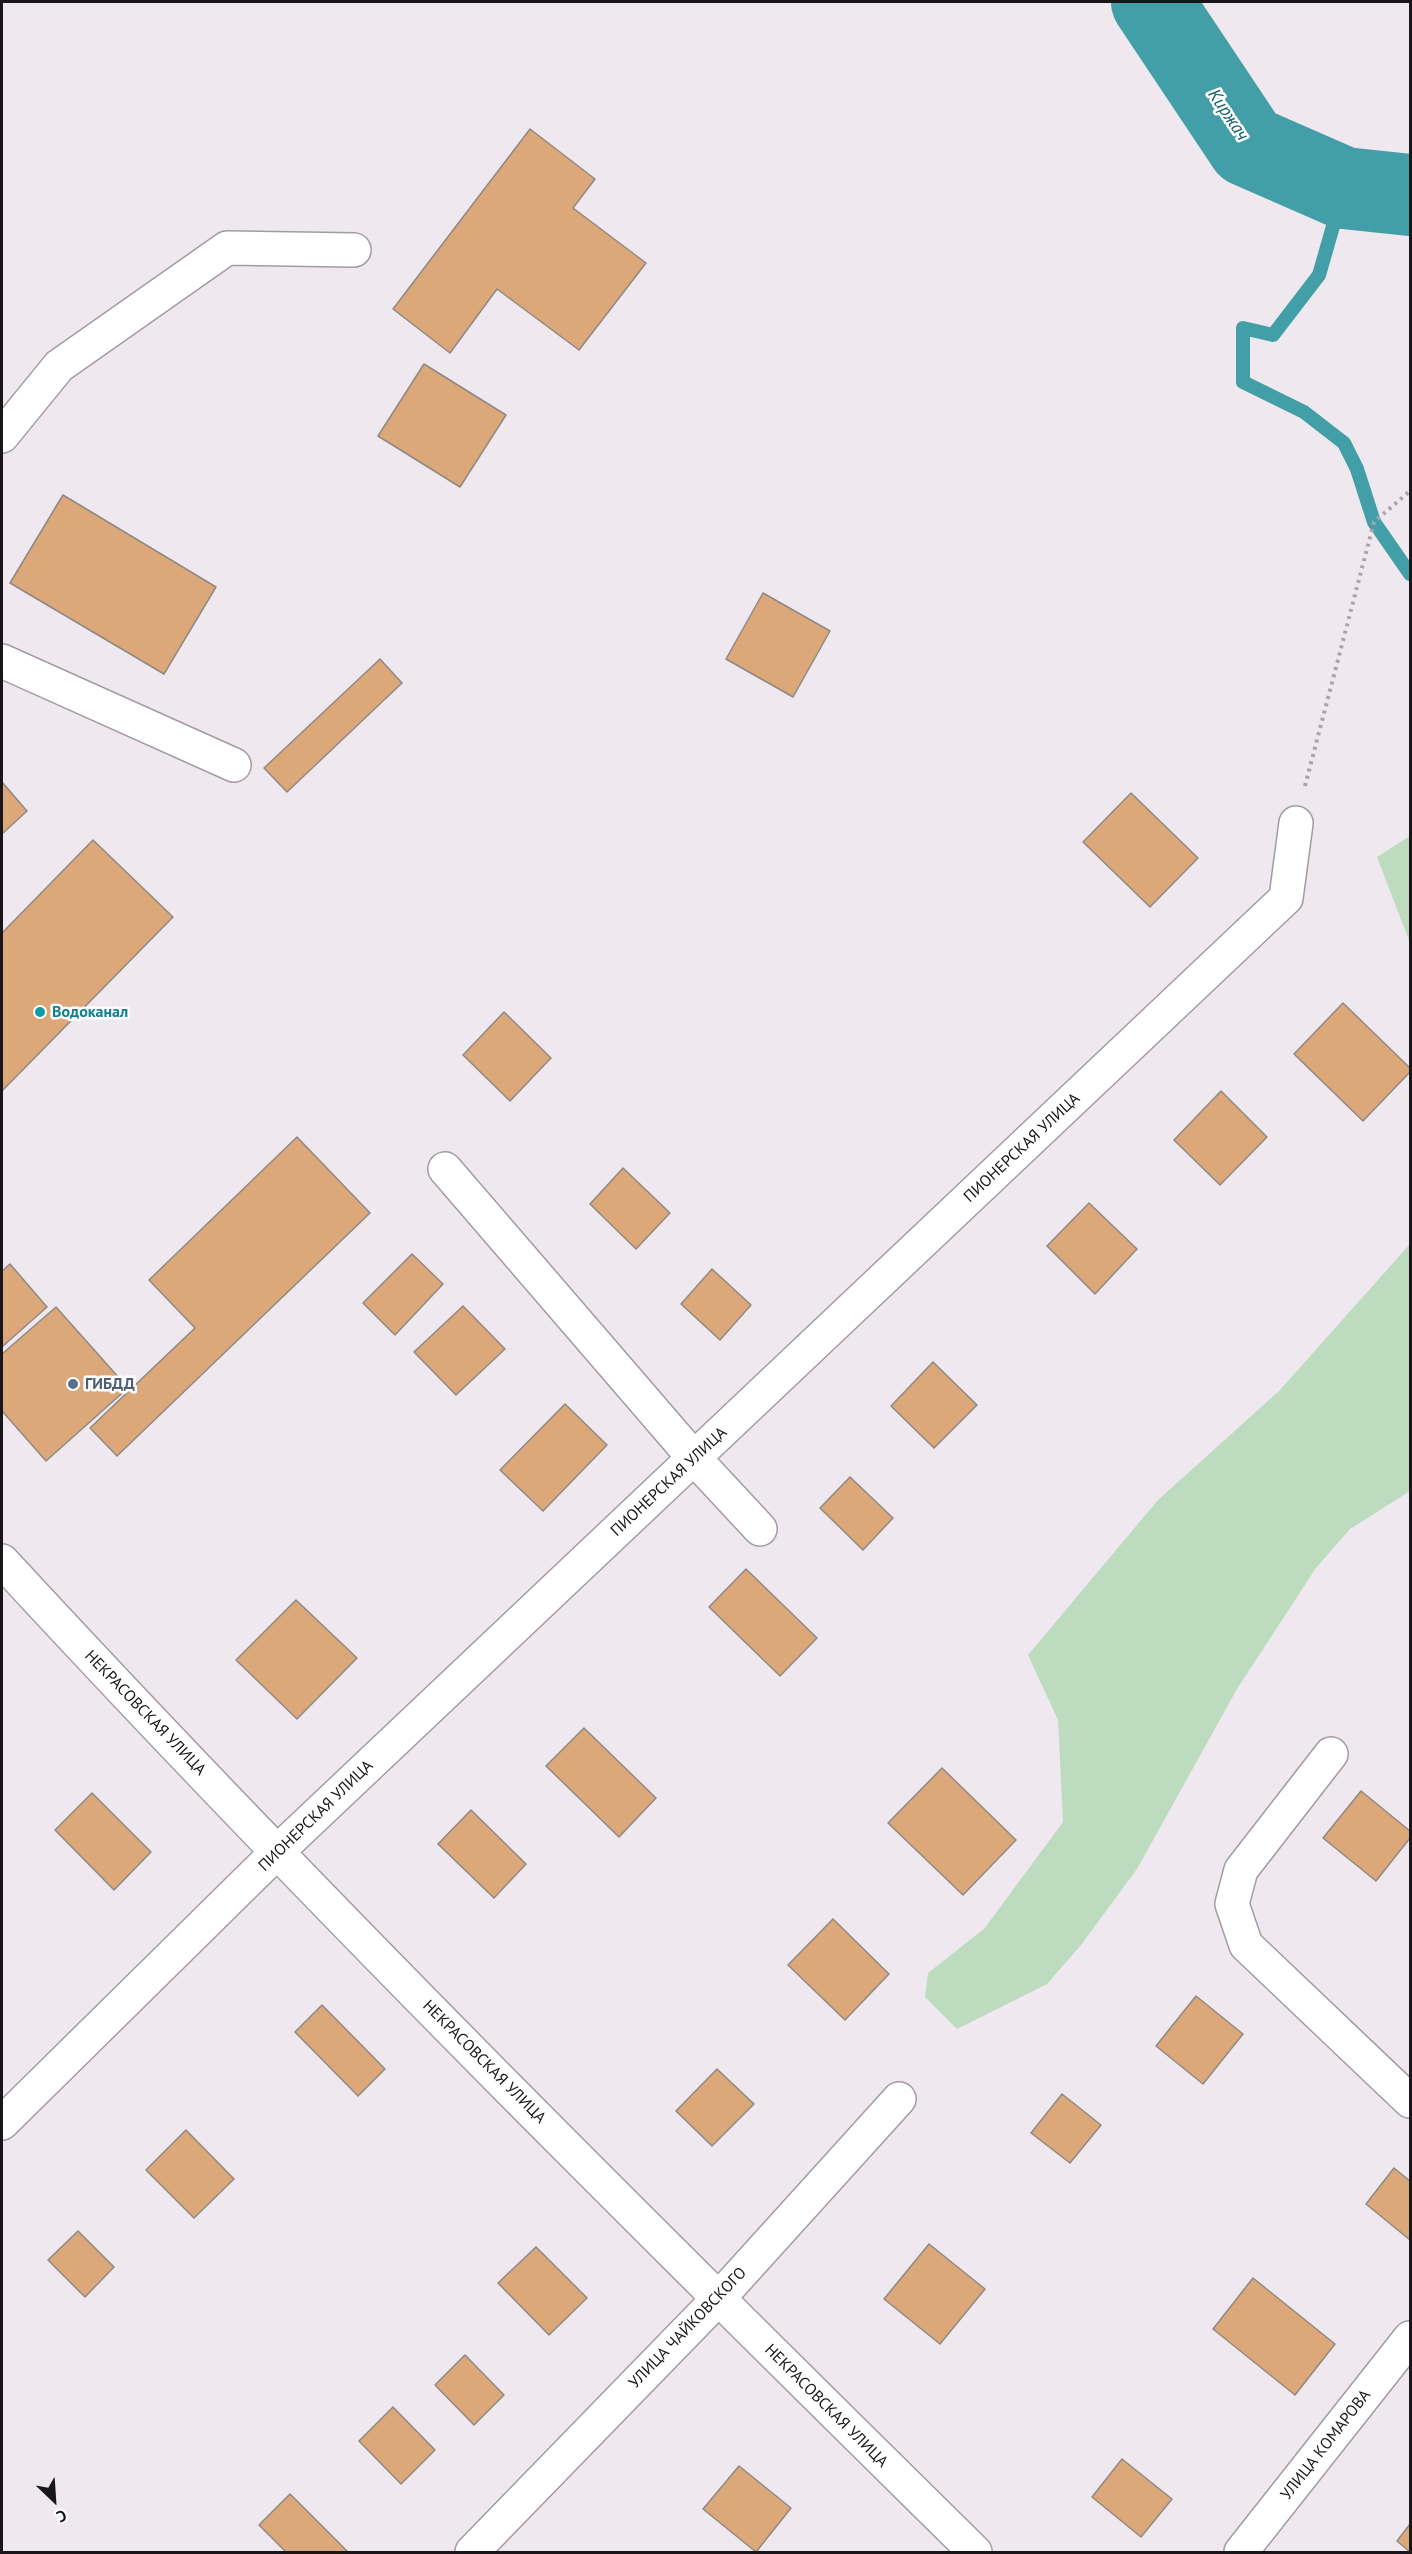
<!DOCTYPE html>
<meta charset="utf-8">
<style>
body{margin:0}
#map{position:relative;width:1412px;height:2554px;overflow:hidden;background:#efe9ef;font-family:"PT Sans",sans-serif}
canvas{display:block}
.frame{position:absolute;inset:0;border:3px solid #181618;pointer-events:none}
.north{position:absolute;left:24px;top:2470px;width:60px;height:60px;-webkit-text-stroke:4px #fff;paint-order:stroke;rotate:155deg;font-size:16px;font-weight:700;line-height:24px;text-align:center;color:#181618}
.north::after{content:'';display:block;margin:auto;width:21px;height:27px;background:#181618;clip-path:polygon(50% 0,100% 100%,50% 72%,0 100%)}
</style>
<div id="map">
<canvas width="1412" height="2554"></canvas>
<div class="frame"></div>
<div class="north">С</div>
</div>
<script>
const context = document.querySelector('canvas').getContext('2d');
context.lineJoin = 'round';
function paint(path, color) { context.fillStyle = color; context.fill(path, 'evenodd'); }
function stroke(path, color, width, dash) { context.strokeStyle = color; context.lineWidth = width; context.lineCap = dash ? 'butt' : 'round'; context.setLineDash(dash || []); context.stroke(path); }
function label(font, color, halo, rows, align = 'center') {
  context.font = font + ' "PT Sans",sans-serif'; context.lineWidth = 5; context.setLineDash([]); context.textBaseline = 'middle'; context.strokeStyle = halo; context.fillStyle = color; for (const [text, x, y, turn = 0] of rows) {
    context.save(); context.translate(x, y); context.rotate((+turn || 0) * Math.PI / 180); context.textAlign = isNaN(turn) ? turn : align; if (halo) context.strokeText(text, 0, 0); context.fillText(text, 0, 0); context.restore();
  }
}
const green = new Path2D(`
 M1410,836V943L1377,857Z
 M1410,1244V1491L1350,1529L1316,1568L1237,1689L1137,1869L1081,1945L1047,1984L957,2029L925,1997L928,1973L984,1929L1063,1822L1058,1720L1028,1655L1158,1500L1279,1391Z`);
const stream = new Path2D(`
 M1344,188L1319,275L1273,335L1243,328V382L1304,412L1344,443L1357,469L1374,522L1410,574`);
const river = new Path2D(`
 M1152,2L1248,146L1344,188L1410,195`);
const building = new Path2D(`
 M530,129L595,179L573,208L646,263L579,350L497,289L450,353L393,309Z
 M424,364L506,415L460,487L378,436Z
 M63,495L216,587L164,674L10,583Z
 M763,593L830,631L793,697L726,659Z
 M380,659L402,683L287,792L264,768Z
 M2,782L27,811L2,834Z
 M1131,793L1198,858L1150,907L1083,842Z
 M93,840L173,917L2,1091V933Z
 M1343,1003L1410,1068V1072L1363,1121L1294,1054Z
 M504,1012L551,1058L510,1101L463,1055Z
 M1221,1091L1267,1137L1220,1185L1174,1140Z
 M297,1137L370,1213L117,1456L90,1428L195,1328L149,1280Z
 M623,1168L670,1213L636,1249L590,1204Z
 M1089,1203L1137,1249L1095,1294L1047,1246Z
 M412,1254L443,1284L395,1335L363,1303Z
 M10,1264L47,1307L2,1347V1271Z
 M712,1269L751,1305L720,1340L681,1304Z
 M463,1306L505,1349L456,1395L414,1352Z
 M56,1307L128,1388L46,1461L2,1411V1354Z
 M933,1362L977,1405L934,1448L891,1406Z
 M565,1404L607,1445L543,1511L500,1470Z
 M850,1477L893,1518L863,1550L820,1508Z
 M746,1569L817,1638L780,1676L709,1607Z
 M296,1600L357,1658L297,1719L236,1660Z
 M584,1728L656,1798L619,1837L546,1766Z
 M942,1768L1016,1840L963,1895L888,1823Z
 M1361,1791L1410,1831V1838L1376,1881L1323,1838Z
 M92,1793L151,1852L114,1890L55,1830Z
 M471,1810L526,1864L494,1898L438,1844Z
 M833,1919L889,1974L845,2020L788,1965Z
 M1196,1996L1243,2034L1203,2084L1156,2046Z
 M322,2005L385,2069L358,2096L295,2032Z
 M717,2069L754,2104L712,2146L676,2111Z
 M1062,2094L1101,2125L1070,2163L1031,2133Z
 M186,2130L234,2179L194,2218L146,2170Z
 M1394,2168L1410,2181V2240L1366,2204Z
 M78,2231L114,2267L85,2297L48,2260Z
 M929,2244L985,2289L940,2344L884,2299Z
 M536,2247L587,2298L549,2335L498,2283Z
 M1253,2278L1335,2344L1295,2395L1213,2329Z
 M465,2355L504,2395L474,2425L435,2385Z
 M393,2407L435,2450L401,2484L359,2441Z
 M1122,2459L1172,2499L1141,2537L1092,2497Z
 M739,2466L791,2508L756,2552L703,2509Z
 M290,2494L348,2552H286L259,2525Z
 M1410,2524V2552L1397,2541Z`);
const path = new Path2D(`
 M1305,786L1374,522L1410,491`);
const minor = new Path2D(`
 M2,436L59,366L227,248L354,250
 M2,661L234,765
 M445,1169L694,1458L760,1529
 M2,1561C316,1901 645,2227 975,2552
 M1331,1754L1241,1870L1232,1904L1246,1945L1410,2101
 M2,2123L277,1852L1286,898L1296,823
 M472,2552L718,2299L899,2099
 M1241,2552L1410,2338`);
const markers = [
 [40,1012,6,"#0f9aa8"],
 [73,1384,6,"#5c6f8a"]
];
const cultureNames = [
 ["Водоканал",52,1012]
];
const streetNames = [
 ["ПИОНЕРСКАЯ УЛИЦА",1022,1148,-43],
 ["ПИОНЕРСКАЯ УЛИЦА",669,1482,-43],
 ["НЕКРАСОВСКАЯ УЛИЦА",145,1713,46],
 ["ПИОНЕРСКАЯ УЛИЦА",316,1816,-44],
 ["НЕКРАСОВСКАЯ УЛИЦА",484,2062,45],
 ["УЛИЦА ЧАЙКОВСКОГО",688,2328,-46],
 ["НЕКРАСОВСКАЯ УЛИЦА",826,2406,45],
 ["УЛИЦА КОМАРОВА",1326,2445,-52]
];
const serviceNames = [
 ["ГИБДД",85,1384]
];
const waterNames = [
 ["Киржач",1228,115,56]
];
paint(green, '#bddcbf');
stroke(stream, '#439fa7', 14);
stroke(river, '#439fa7', 82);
paint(building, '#dca779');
stroke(building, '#8f8984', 1.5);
stroke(minor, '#a29ca2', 36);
stroke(path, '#aaa5aa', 4, [3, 4.5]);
stroke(minor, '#fff', 33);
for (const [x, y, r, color] of markers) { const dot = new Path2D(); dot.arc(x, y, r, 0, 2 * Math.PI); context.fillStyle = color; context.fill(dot); stroke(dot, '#fff', 2); }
label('bold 16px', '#0d838f', '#fff', cultureNames, 'left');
label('16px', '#181618', '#fff', streetNames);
label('bold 16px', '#4e5e75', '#fff', serviceNames, 'left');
label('italic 18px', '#135f66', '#fff', waterNames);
</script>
